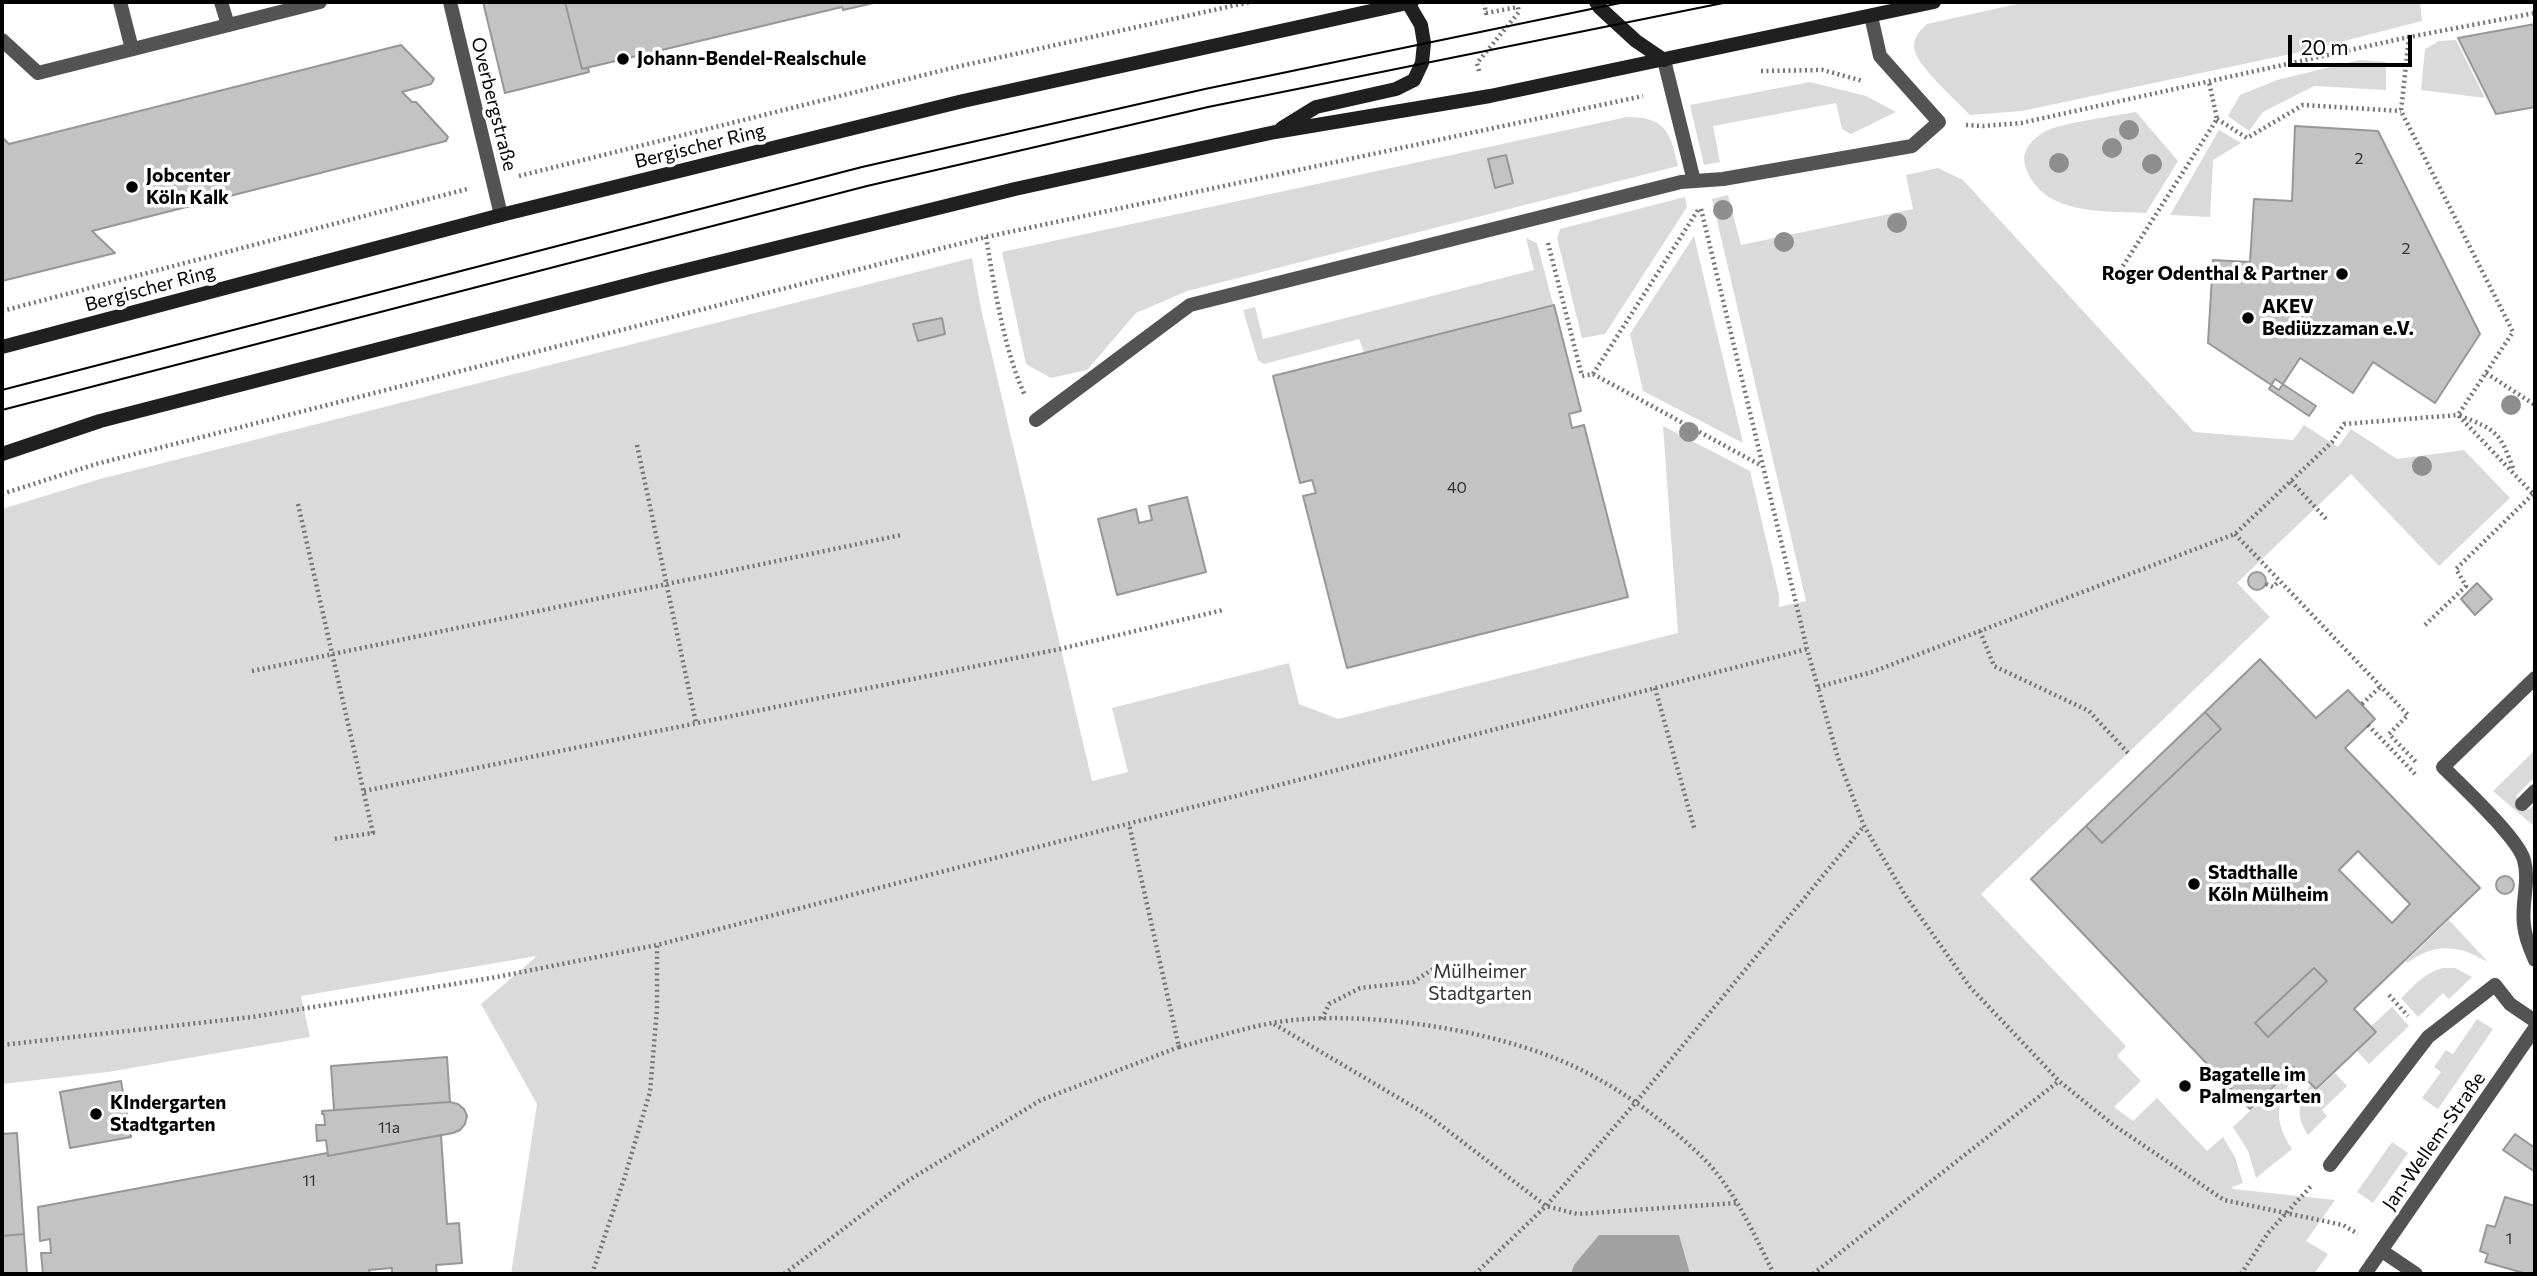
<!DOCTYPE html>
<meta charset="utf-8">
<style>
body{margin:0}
#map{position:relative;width:2537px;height:1276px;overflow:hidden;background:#fff;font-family:Commissioner,sans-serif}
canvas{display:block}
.frame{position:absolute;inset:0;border:4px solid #000;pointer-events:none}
.scale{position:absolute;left:2288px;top:35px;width:124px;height:32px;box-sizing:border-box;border:4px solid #000;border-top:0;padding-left:9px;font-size:21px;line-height:24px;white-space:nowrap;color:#000;-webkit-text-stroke:5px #fff;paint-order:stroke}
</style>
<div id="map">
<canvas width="2537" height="1276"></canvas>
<div class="frame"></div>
<div class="scale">20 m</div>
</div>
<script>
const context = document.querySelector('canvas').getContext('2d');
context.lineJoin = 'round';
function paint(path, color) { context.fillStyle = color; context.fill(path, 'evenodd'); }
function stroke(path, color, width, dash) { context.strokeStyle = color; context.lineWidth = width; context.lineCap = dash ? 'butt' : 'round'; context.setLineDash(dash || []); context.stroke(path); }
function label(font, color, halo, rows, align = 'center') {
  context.font = font + ' Commissioner,sans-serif'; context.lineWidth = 7; context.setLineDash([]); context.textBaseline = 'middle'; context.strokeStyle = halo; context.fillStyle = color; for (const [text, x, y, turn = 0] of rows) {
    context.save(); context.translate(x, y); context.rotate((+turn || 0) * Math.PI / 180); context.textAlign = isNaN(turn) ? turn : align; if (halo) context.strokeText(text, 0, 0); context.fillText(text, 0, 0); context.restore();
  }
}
const green = new Path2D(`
 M2026,2H2420L2422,21L2305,51L2022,111L1970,115C1957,101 1915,65 1914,47C1914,36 1920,31 1927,24Z
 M2456,40L2485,98L2421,90L2425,49L2439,41Z
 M2359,60L2386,62V90L2314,86L2263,112L2249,131L2228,116L2240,95L2277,80Z
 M1810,82L1866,96L1896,112L1851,134L1842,129L1836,103L1713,126L1720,162L1704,165L1690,105Z
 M2136,112L2178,161L2146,213C2104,211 2040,216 2025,165C2021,150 2033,138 2046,131C2062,123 2114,116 2136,112Z
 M1627,117C1666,117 1670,132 1678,166L1187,291L1136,313L1087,370L1051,378L1026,364L1002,252Z
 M2219,130L2241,143L2213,160L2210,217L2170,215Z
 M1938,168L1963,180L2194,432L2293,440L2304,425L2338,447L2351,429L2397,459L2464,450L2510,498L2439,566L2351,474L2237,583L2270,617L1981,894L2126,1046L2117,1056L2141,1081L2114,1107L2133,1121L2157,1098L2207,1151L2223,1137L2235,1157L2243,1183L2232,1187L2233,1189L2335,1200L2306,1241L2328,1254L2314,1274H511L537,1104L481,1004L537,956L301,996L310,1037L108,1072L2,1084V509L100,479L972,258L981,309L1092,781L1128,772L1112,708L1289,663L1299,704L1338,719L1678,633L1663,426L1750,471L1779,595V607L1806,601L1712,199L1728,195L1741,245L1913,209L1906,175Z
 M1685,197L1687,207L1605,334L1582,338L1557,238L1560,229Z
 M1694,236L1743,443L1643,391L1630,334Z
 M1526,238L1537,243L1553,304L1364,352L1359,339L1264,364L1258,360L1243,310L1255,307L1263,339L1534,270Z
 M2535,750V777L2516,796L2528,810L2535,804V827L2493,791Z
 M2449,920L2488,962C2458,945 2436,942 2407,963L2406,961Z
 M2443,968H2455L2472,977L2449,999L2443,993L2418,1017L2401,998C2414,986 2425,972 2443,968Z
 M2392,1007L2409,1026L2369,1064L2357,1051L2377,1032L2371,1026Z
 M2477,1019L2493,1029L2438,1109L2422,1098L2441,1072L2434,1067L2446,1050L2453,1054Z
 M2295,1068L2298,1071C2276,1100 2272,1119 2292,1149L2256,1178L2248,1151L2233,1127Z
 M2335,1073L2347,1086L2322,1110L2327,1116L2308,1135C2296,1118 2297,1100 2311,1085L2317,1090Z
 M2392,1142L2408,1153L2373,1203L2357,1192Z`);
const water = new Path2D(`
 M1599,1235H1679L1690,1274H1571L1574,1265Z`);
const building = new Path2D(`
 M483,2H565L582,69L588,68L589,72L505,93Z
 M565,2H878L843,10L842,7L582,69Z
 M2535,24V107L2496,114L2458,38Z
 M401,45L434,79L431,84L402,92L412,102H416L448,137L446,141L92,231L115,253L2,281V137L9,144Z
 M2295,126L2378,131L2480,334L2435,403L2373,362L2353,393L2300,358L2279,390L2208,343L2213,260L2250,262L2254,199L2292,201Z
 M1506,155L1513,183L1495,188L1488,159Z
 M1554,305L1581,411L1569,414L1572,428L1584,425L1628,597L1347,668L1303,496L1316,493L1312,480L1300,483L1273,376Z
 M942,318L945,334L918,341L913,324Z
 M2275,379L2316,406L2309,416L2269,389Z
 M1187,497L1206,572L1117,595L1098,519L1136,509L1139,523L1152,520L1149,506Z
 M2248 581a9 9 0 1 1 18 0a9 9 0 1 1-18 0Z
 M2477,583L2492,599L2475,615L2461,599Z
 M2260,659L2316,718L2348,690L2375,719L2345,748L2480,888L2354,1009L2376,1032L2316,1089L2294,1067L2250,1109L2031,879L2086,826L2102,843L2221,729L2205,712ZM2358,851L2410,904L2392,923L2339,870ZM2314,968L2327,981L2268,1037L2255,1023Z
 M2205,712L2221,729L2102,843L2086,826Z
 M2496 885a9 9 0 1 1 18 0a9 9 0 1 1-18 0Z
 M2314,968L2327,981L2268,1037L2255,1023Z
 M447,1057L450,1102L334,1110L331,1066Z
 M121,1081L131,1137L70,1148L60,1092Z
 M450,1102L458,1104L464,1109L467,1116L465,1124L460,1130L453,1133L328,1156L326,1140L317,1141L316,1125H325L324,1114H322V1111Z
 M17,1133L24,1234L2,1236V1134Z
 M2515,1134L2535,1148V1172L2503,1150Z
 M441,1135L447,1224L459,1223L462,1263L436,1265L437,1274H392V1268L369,1270L370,1274H43L41,1253H51L50,1239L40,1241L38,1207L327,1153L328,1156Z
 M2505,1197L2535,1206V1274H2527L2485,1262L2488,1254L2480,1251L2487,1225L2495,1227Z
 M24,1234L27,1274H2V1236Z`);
const path = new Path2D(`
 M2409,37L2401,111L2513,332L2458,415C2497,430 2500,432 2514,471
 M1479,71L1477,63L1519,12L1518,7L1486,13L1484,2
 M1761,71L1823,70L1863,81
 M2217,119L2247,138L2303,105L2401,111
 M1966,125L1983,126L2021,123L2409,37L2535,13
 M519,176L956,67L1250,2
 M1701,209L1807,649L1838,758L1864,826L1905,895L1970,987L2059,1081L2112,1124L2224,1200L2343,1225L2358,1234
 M986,237C995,290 1003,346 1025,396
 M1548,243L1582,376L1593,374L1762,466
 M2114,280L2217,119L2209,82
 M2,311L467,189
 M2486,373L2535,405
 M1593,374L1698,210
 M637,445L696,723
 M2291,481L2327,520
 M2,494L96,464L986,237L1643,96
 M298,504L373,833L333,839
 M2235,534L2408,715L2389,734L2417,763
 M2266,584L2273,587L2279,581
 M2425,625L2466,586L2456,569L2533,494
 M1980,631L1994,666L2089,711L2128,753
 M252,671L901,535
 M1818,687L1872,672L2235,534L2332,442L2344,424L2458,415L2535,496
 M1655,688L1695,831
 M2362,704L2381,686
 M2368,725L2415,774
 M364,791L1060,649L1223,610
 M2389,995L2408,1016
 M1322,1019L1329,1004L1360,988L1413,982L1433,969
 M1274,1024L1429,1116L1546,1206L1577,1214L1736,1203
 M2,1045L252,1017L497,977L657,945L1807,649
 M1179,1047C1210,1039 1240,1029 1272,1023C1356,1008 1495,1029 1573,1066C1620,1088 1665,1121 1702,1157C1735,1189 1754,1235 1774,1274
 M592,1274L625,1176L650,1092L657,1009V945
 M784,1274L904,1183L1041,1100L1179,1047L1129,824
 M1475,1274L1546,1206L1636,1102L1864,826
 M1813,1274L2059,1081
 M2241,1274L2268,1233L2312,1185`);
const lane = new Path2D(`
 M120,2L132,49
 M221,2L228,25
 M1664,60L1694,181
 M1036,420L1190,305L1681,182L1723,179L1912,146L1939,122L1880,56L1871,16
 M2535,678L2443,767C2462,786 2518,838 2524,860C2530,882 2521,903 2524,925C2525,937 2530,949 2535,960
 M2522,804L2535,791
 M2330,1165L2428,1037L2495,985L2510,1004L2535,1021`);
const street = new Path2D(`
 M450,2L501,215
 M2,40L38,73L320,2
 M2382,1251L2416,1274
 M2365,1274L2535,1028`);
const secondary = new Path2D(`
 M1596,2L1599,7L1636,41L1664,60
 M1282,128L1316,107L1396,89L1414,80L1422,63L1424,43L1421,25L1408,3
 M2,347L501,215L963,101L1412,2
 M2,454L100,421L662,276L1015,189L1275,132L1490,96L1934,2`);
const tram = new Path2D(`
 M2,390L862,167L1205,89L1625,2
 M2,410L867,186L1208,107L1728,2`);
const trees = [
 [2129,130],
 [2112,148],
 [2059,163],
 [2152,164],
 [1723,210],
 [1897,223],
 [1784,242],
 [2511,405],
 [1689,432],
 [2422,466]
];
const markers = [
 [623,59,7,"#000"],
 [132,187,7,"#000"],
 [2342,274,7,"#000"],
 [2248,318,7,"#000"],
 [2194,884,7,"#000"],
 [2185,1086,7,"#000"],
 [96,1114,7,"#000"]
];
const numberNames = [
 ["2",2359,159],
 ["2",2406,249],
 ["40",1457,488],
 ["11a",389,1128],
 ["11",309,1181],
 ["1",2509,1239]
];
const poiNames = [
 ["Johann-Bendel-Realschule",637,59],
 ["Jobcenter",146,176],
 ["Köln Kalk",146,198],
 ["Roger Odenthal & Partner",2328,274,"right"],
 ["AKEV",2262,307],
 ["Bediüzzaman e.V.",2262,329],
 ["Stadthalle",2208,873],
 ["Köln Mülheim",2208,895],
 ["Bagatelle im",2199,1075],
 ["Palmengarten",2199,1097],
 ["KIndergarten",110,1103],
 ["Stadtgarten",110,1125]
];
const streetNames = [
 ["Overbergstraße",494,104,76],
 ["Bergischer Ring",700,146,-14],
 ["Bergischer Ring",150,288,-15],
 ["Jan-Wellem-Straße",2434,1141,-55]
];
const parkNames = [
 ["Mülheimer",1480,972],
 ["Stadtgarten",1480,994]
];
paint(green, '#dadada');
paint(water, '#a1a1a1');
paint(building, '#c3c3c3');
stroke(building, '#979797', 2);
stroke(path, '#757575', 4.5, [2, 3.5]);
stroke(lane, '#535353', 14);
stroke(street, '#535353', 14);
stroke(secondary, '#202020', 14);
stroke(tram, '#000', 2);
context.fillStyle = '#8e8e8e';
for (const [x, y] of trees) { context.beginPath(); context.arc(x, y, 10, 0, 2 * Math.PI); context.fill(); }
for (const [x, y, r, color] of markers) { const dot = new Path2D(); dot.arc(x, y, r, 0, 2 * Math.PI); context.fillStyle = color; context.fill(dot); stroke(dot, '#fff', 2.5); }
label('16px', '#313131', null, numberNames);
label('bold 19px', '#000', '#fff', poiNames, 'left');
label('19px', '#000', '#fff', streetNames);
label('19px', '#313131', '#fff', parkNames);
</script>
